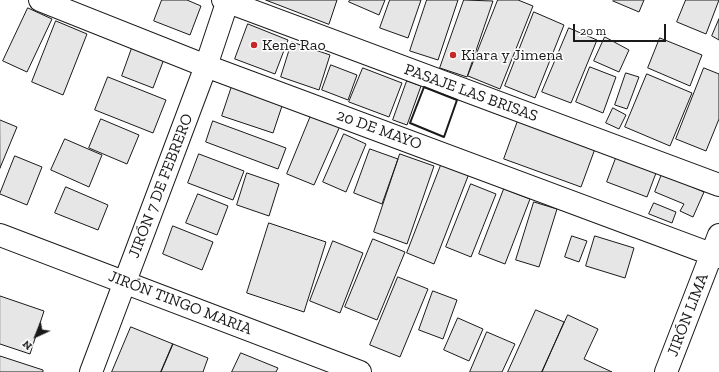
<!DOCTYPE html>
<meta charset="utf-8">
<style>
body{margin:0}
#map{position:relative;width:719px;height:372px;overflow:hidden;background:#fff;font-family:"Zilla Slab",serif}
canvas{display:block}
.north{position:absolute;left:16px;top:316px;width:40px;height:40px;-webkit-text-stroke:3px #fff;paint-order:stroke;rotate:224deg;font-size:11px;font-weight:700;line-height:16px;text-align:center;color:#1a1a1a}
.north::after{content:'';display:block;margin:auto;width:14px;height:18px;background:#1a1a1a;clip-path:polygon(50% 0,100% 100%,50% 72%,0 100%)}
.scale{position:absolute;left:573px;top:24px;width:93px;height:18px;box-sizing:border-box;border:2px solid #1a1a1a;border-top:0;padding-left:5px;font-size:12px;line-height:14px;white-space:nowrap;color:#1a1a1a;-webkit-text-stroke:3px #fff;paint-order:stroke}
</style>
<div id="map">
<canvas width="719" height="372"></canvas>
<div class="north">N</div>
<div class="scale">20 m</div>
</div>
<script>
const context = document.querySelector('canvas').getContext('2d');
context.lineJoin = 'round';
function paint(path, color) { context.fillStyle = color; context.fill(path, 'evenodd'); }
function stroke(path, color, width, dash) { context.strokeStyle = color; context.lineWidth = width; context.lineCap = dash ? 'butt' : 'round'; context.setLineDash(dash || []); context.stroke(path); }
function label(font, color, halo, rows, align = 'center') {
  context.font = font + ' "Zilla Slab",serif'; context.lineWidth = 3; context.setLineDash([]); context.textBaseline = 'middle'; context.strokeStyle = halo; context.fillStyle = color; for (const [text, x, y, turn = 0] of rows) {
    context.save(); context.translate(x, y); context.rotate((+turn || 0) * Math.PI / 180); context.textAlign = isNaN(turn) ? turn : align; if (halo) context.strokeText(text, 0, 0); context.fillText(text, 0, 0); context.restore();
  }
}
const building = new Path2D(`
 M162,0H187L201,6L190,35L154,21Z
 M266,0H337L329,24Z
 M350,0H385L379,15L349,2Z
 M390,0H421L408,38L380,28Z
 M427,0H458L438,60L410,51Z
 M464,0L493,1L467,77L440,68Z
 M498,0H518L533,6L500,89L468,76Z
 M614,0H644L639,12L613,1Z
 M686,0H719L706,34L677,22Z
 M28,8L52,19L27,72L3,61Z
 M534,12L564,25L535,98L505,86Z
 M719,19V40L712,36Z
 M56,21L87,34L63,95L32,82Z
 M248,24L288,40L275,74L235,59Z
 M569,28L597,40L571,103L542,92Z
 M605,37L629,50L619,72L594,61Z
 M660,38L702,55L690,86L648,68Z
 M292,42L330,55L319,90L281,77Z
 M132,48L164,59L153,88L122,76Z
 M331,65L357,75L348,100L322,90Z
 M590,67L616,77L603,113L576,102Z
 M363,68L402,83L389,117L349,102Z
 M704,68L719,74V119L706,151L676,139Z
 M626,73L639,77L627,109L615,105Z
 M647,74L692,93L670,146L625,127Z
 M108,77L166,100L153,133L95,110Z
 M407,81L421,86L407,125L393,120Z
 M232,86L283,103L273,133L222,116Z
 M613,108L626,115L619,129L606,123Z
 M312,113L340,126L314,185L287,174Z
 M519,118L596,146L581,187L504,159Z
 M101,119L139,135L127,164L89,148Z
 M0,120L17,127L0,168Z
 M213,121L286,148L278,169L206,142Z
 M344,134L366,144L346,192L323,182Z
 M65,139L102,155L89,187L51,170Z
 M370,149L398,159L382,204L354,193Z
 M199,154L244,171L233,200L188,183Z
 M400,154L434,166L407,244L374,232Z
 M15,156L42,167L27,205L0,194Z
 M616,158L656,173L647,197L607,182Z
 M443,160L470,171L434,264L407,253Z
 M247,173L279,184L269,216L237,205Z
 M662,174L704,192L693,217L680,211L684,204L655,192Z
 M471,184L496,194L471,257L446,247Z
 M66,187L108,205L98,230L55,213Z
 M504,189L530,199L505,264L479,254Z
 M198,194L228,206L217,235L186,223Z
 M534,202L557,209L539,267L516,260Z
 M654,203L676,212L672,223L649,214Z
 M269,223L326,242L304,312L247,293Z
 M173,226L213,242L202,270L163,254Z
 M572,236L587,241L579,262L565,257Z
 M595,236L634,248L625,278L586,266Z
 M373,239L405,252L377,320L345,307Z
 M333,241L363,253L340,313L310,301Z
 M398,277L428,289L400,357L370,345Z
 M433,291L457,300L443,339L419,330Z
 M0,296L44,311L30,354L0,344Z
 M536,310L564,322L542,372H508Z
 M568,315L598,329L584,359L612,372H542Z
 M458,318L483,329L469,361L444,350Z
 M131,327L173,344L161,372H112Z
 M487,332L515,344L502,372H470Z
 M173,344L208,358L203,372H161Z
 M241,353L278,368L276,372H232Z
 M0,356L43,370V372H0Z`);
const street = new Path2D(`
 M40,0L206,66L719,257
 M223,0L719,185
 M0,235L360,372
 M91,372L206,66L228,0
 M666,372L719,235`);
const wall = new Path2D(`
 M424,87L457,100L444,137L410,123Z`);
const markers = [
 [254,45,4,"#c62828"],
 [453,55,4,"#c62828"]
];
const poiNames = [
 ["Kene Rao",262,45],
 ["Kiara y Jimena",461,55]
];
const streetNames = [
 ["PASAJE LAS BRISAS",471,93,20],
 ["20 DE MAYO",379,130,20],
 ["JIRÓN 7 DE FEBRERO",161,186,-69],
 ["JIRÓN TINGO MARIA",180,303,21],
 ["JIRÓN LIMA",688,315,-69]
];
paint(building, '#e6e6e6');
stroke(building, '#1a1a1a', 1);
stroke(street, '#1a1a1a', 24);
stroke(street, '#fff', 22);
stroke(wall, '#1a1a1a', 2);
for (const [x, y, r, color] of markers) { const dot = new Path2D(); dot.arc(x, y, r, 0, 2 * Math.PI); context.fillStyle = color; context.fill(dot); stroke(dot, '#fff', 1.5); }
label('16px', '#1a1a1a', '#fff', poiNames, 'left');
label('16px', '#1a1a1a', '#fff', streetNames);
</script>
